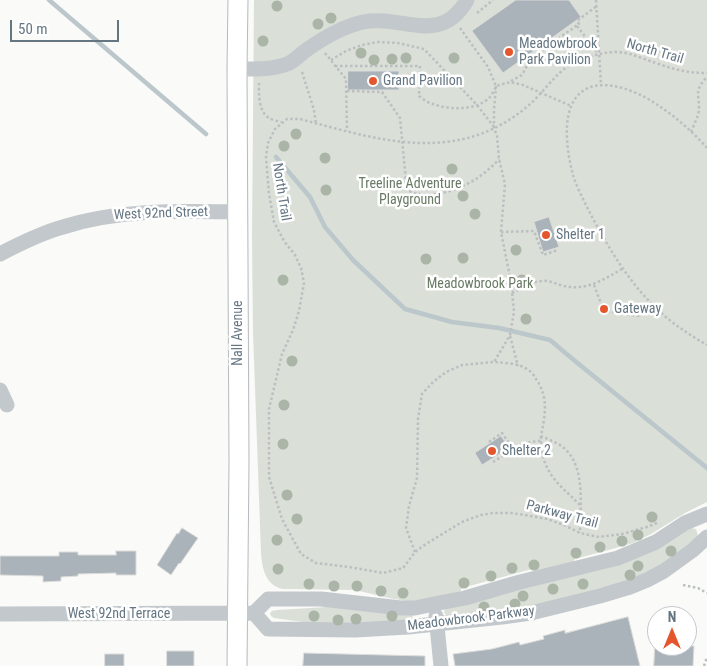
<!DOCTYPE html>
<style>
body{margin:0}
#map{position:relative;width:707px;height:666px;overflow:hidden;background:#fafaf8;font-family:"Roboto Condensed",sans-serif}
canvas{display:block}
.north{position:absolute;left:647px;top:606px;width:50px;height:50px;box-sizing:border-box;background:#fff;border:1px solid #c1c8cd;border-radius:50%;rotate:0deg;font-size:14px;font-weight:700;line-height:20px;text-align:center;color:#657683}
.north::after{content:'';display:block;margin:auto;width:18px;height:22px;background:#e4572e;clip-path:polygon(50% 0,100% 100%,50% 72%,0 100%)}
.scale{position:absolute;left:10px;top:20px;width:109px;height:22px;box-sizing:border-box;border:2px solid #657683;border-top:0;padding-left:6px;font-size:15px;line-height:18px;white-space:nowrap;color:#657683;-webkit-text-stroke:4px #fff;paint-order:stroke}
</style>
<div id="map">
<canvas width="707" height="666"></canvas>
<div class="north">N</div>
<div class="scale">50 m</div>
</div>
<script>
const context = document.querySelector('canvas').getContext('2d');
context.lineJoin = 'round';
function paint(path, color) { context.fillStyle = color; context.fill(path, 'evenodd'); }
function stroke(path, color, width, dash) { context.strokeStyle = color; context.lineWidth = width; context.lineCap = dash ? 'butt' : 'round'; context.setLineDash(dash || []); context.stroke(path); }
function label(font, color, halo, rows, align = 'center') {
  context.font = font + ' "Roboto Condensed",sans-serif'; context.lineWidth = 5; context.setLineDash([]); context.textBaseline = 'middle'; context.strokeStyle = halo; context.fillStyle = color; for (const [text, x, y, turn = 0] of rows) {
    context.save(); context.translate(x, y); context.rotate((+turn || 0) * Math.PI / 180); context.textAlign = isNaN(turn) ? turn : align; if (halo) context.strokeText(text, 0, 0); context.fillText(text, 0, 0); context.restore();
  }
}
const green = new Path2D(`
 M254,0H707V502L685,513L651,534L633,543L612,549L575,559L572,563L536,571L532,569L462,588L459,595L418,601H406L389,598L355,590L286,589C283,589 280,589 277,587C264,581 262,565 261,553L253,332L252,237Z
 M691,528L696,529L698,536L694,542L643,577L532,607L448,617L445,614L444,612L445,609Z
 M327,607L359,608L413,615L412,619L405,622L310,623L274,618L271,616L270,613L272,611L277,610Z`);
const stream = new Path2D(`
 M49,0L206,134
 M276,157L310,197L325,227L353,260L405,309L452,322L499,328L550,340L575,361L707,468`);
const building = new Path2D(`
 M516,0H569L581,17L503,73L472,31Z
 M348,71H399V90H348Z
 M549,217L559,247L543,252L534,222Z
 M501,436L509,448L482,465L475,453Z
 M182,528L198,538L180,564L179,563L171,575L157,565L177,533L178,534Z
 M116,551H136V575H116V573L78,574V576L61,577V581L43,582V576L0,575V556H59V552H78V555H116Z
 M628,617L640,666H455L453,654L492,649L519,642L520,645L544,639L543,636L565,630V633Z
 M655,646H694L693,666H654Z
 M167,651H194V666H167Z
 M304,653L425,656V666H303Z
 M105,654H124V666H105Z`);
const path = new Path2D(`
 M596,0L601,85
 M477,13L493,0
 M577,26L598,53
 M460,28L488,67L496,86L510,82L523,85L571,106
 M325,53L346,79L347,131
 M331,60L346,51L362,45L378,42L398,43L424,49L477,105L494,127
 M335,66H420L419,96C423,99 428,103 433,104C449,110 477,111 490,97C492,95 494,90 496,87
 M302,72L314,110L316,124
 M511,81L522,75L529,62L535,55L556,40L579,24L577,21L597,6
 M259,83C259,94 258,111 269,118C272,120 277,121 281,122
 M496,86L494,110V128L497,136L499,159L505,184L501,232L511,282L514,312L510,335L494,362C504,363 517,363 525,368C530,370 534,375 536,379C549,397 545,416 541,436C549,440 559,443 565,449C586,468 580,508 580,533
 M347,91L382,92L400,118L406,181L403,189C408,190 413,193 418,194C448,198 480,181 499,159
 M691,132C694,124 699,116 699,108C699,92 694,91 707,77
 M707,148C694,133 678,119 662,108C628,83 571,66 567,126C566,142 569,160 573,175C577,188 584,201 590,213C608,247 628,281 655,307C670,322 688,334 707,345
 M501,232L534,231L543,255L558,250
 M594,285L602,306
 M512,293C521,289 530,282 541,281C549,280 556,284 564,286C586,291 603,280 622,269
 M600.5 309a3.5 3.5 0 1 1 7 0a3.5 3.5 0 1 1-7 0Z
 M607,311L638,316L654,307
 M510,336L518,366
 M541,436C541,473 557,482 580,505
 M489,442L502,433L514,450
 M493,462C508,453 523,441 541,441
 M657,523L647,527L622,534L599,537L580,533L564,525L547,519L525,515L510,513H493L481,515L462,522L426,544L415,552L403,568L383,573L349,567L316,563L301,554L282,519L269,477V409L282,354L293,330L299,311L304,283L301,268L295,255L284,241L274,222L269,194L266,157L268,143L275,129L282,123L287,119H300C379,140 457,166 528,106C542,94 555,74 571,64C579,59 591,56 600,54C625,48 636,57 659,64C675,70 690,73 707,73
 M415,552L406,528L409,506L417,478L418,419L422,394L433,382L446,372L462,365L494,362
 M683,585L698,588L707,593
 M704,666L707,657`);
const minor = new Path2D(`
 M237,69C254,69 271,70 287,64C294,62 299,55 305,51C323,38 341,27 363,22C403,14 440,47 467,0
 M0,254C21,243 41,233 63,227C119,209 180,211 238,212
 M0,390L7,405
 M254,613L268,629L355,630L408,627L502,617L531,613L600,596L630,587L647,580L664,571L693,550L707,537
 M0,614L254,613L268,599H321L401,608H415L434,604L465,598L520,582L618,558L656,542L685,523L707,514
 M436,616L441,666`);
const major = new Path2D(`
 M237,666L239,462L237,69L238,0`);
const trees = [
 [277,6],
 [331,18],
 [318,24],
 [263,41],
 [361,53],
 [406,58],
 [454,58],
 [392,59],
 [374,60],
 [296,134],
 [284,146],
 [325,158],
 [452,169],
 [326,190],
 [463,196],
 [475,214],
 [516,250],
 [463,258],
 [426,259],
 [283,280],
 [522,280],
 [526,319],
 [292,361],
 [284,405],
 [283,444],
 [287,495],
 [652,517],
 [297,519],
 [638,535],
 [277,540],
 [622,541],
 [600,547],
 [671,551],
 [576,553],
 [534,565],
 [638,566],
 [512,568],
 [278,569],
 [630,575],
 [491,576],
 [464,583],
 [309,584],
 [583,584],
 [334,586],
 [357,586],
 [553,589],
 [381,591],
 [403,593],
 [523,596],
 [515,604],
 [484,607],
 [314,616],
 [392,616],
 [356,619],
 [338,620]
];
const markers = [
 [509,52,5,"#e4572e"],
 [373,81,5,"#e4572e"],
 [546,235,5,"#e4572e"],
 [604,309,5,"#e4572e"],
 [492,451,5,"#e4572e"]
];
const poiNames = [
 ["Meadowbrook",519,44],
 ["Park Pavilion",519,60],
 ["Grand Pavilion",383,81],
 ["Shelter 1",556,235],
 ["Gateway",614,309],
 ["Shelter 2",502,451]
];
const streetNames = [
 ["North Trail",655,52,16],
 ["North Trail",281,192,81],
 ["West 92nd Street",161,214,-2],
 ["Nall Avenue",238,333,-90],
 ["Parkway Trail",562,515,15],
 ["West 92nd Terrace",119,614],
 ["Meadowbrook Parkway",471,619,-7]
];
const parkNames = [
 ["Treeline Adventure",410,184],
 ["Playground",410,200],
 ["Meadowbrook Park",480,284]
];
paint(green, '#dadfd7');
stroke(stream, '#bbc7cb', 4.5);
paint(building, '#aab3b9');
stroke(building, '#dcdcda', 1);
stroke(major, '#b5babe', 21);
stroke(path, '#bbbfc2', 2.5, [2.5, 2.5]);
stroke(minor, '#c3c8cc', 15);
stroke(major, '#fff', 19);
context.fillStyle = '#aab4a7';
for (const [x, y] of trees) { context.beginPath(); context.arc(x, y, 5.5, 0, 2 * Math.PI); context.fill(); }
for (const [x, y, r, color] of markers) { const dot = new Path2D(); dot.arc(x, y, r, 0, 2 * Math.PI); context.fillStyle = color; context.fill(dot); stroke(dot, '#fff', 2); }
label('14px', '#657683', '#fff', poiNames, 'left');
label('14px', '#657683', '#fff', streetNames);
label('14px', '#687a64', '#fff', parkNames);
</script>
